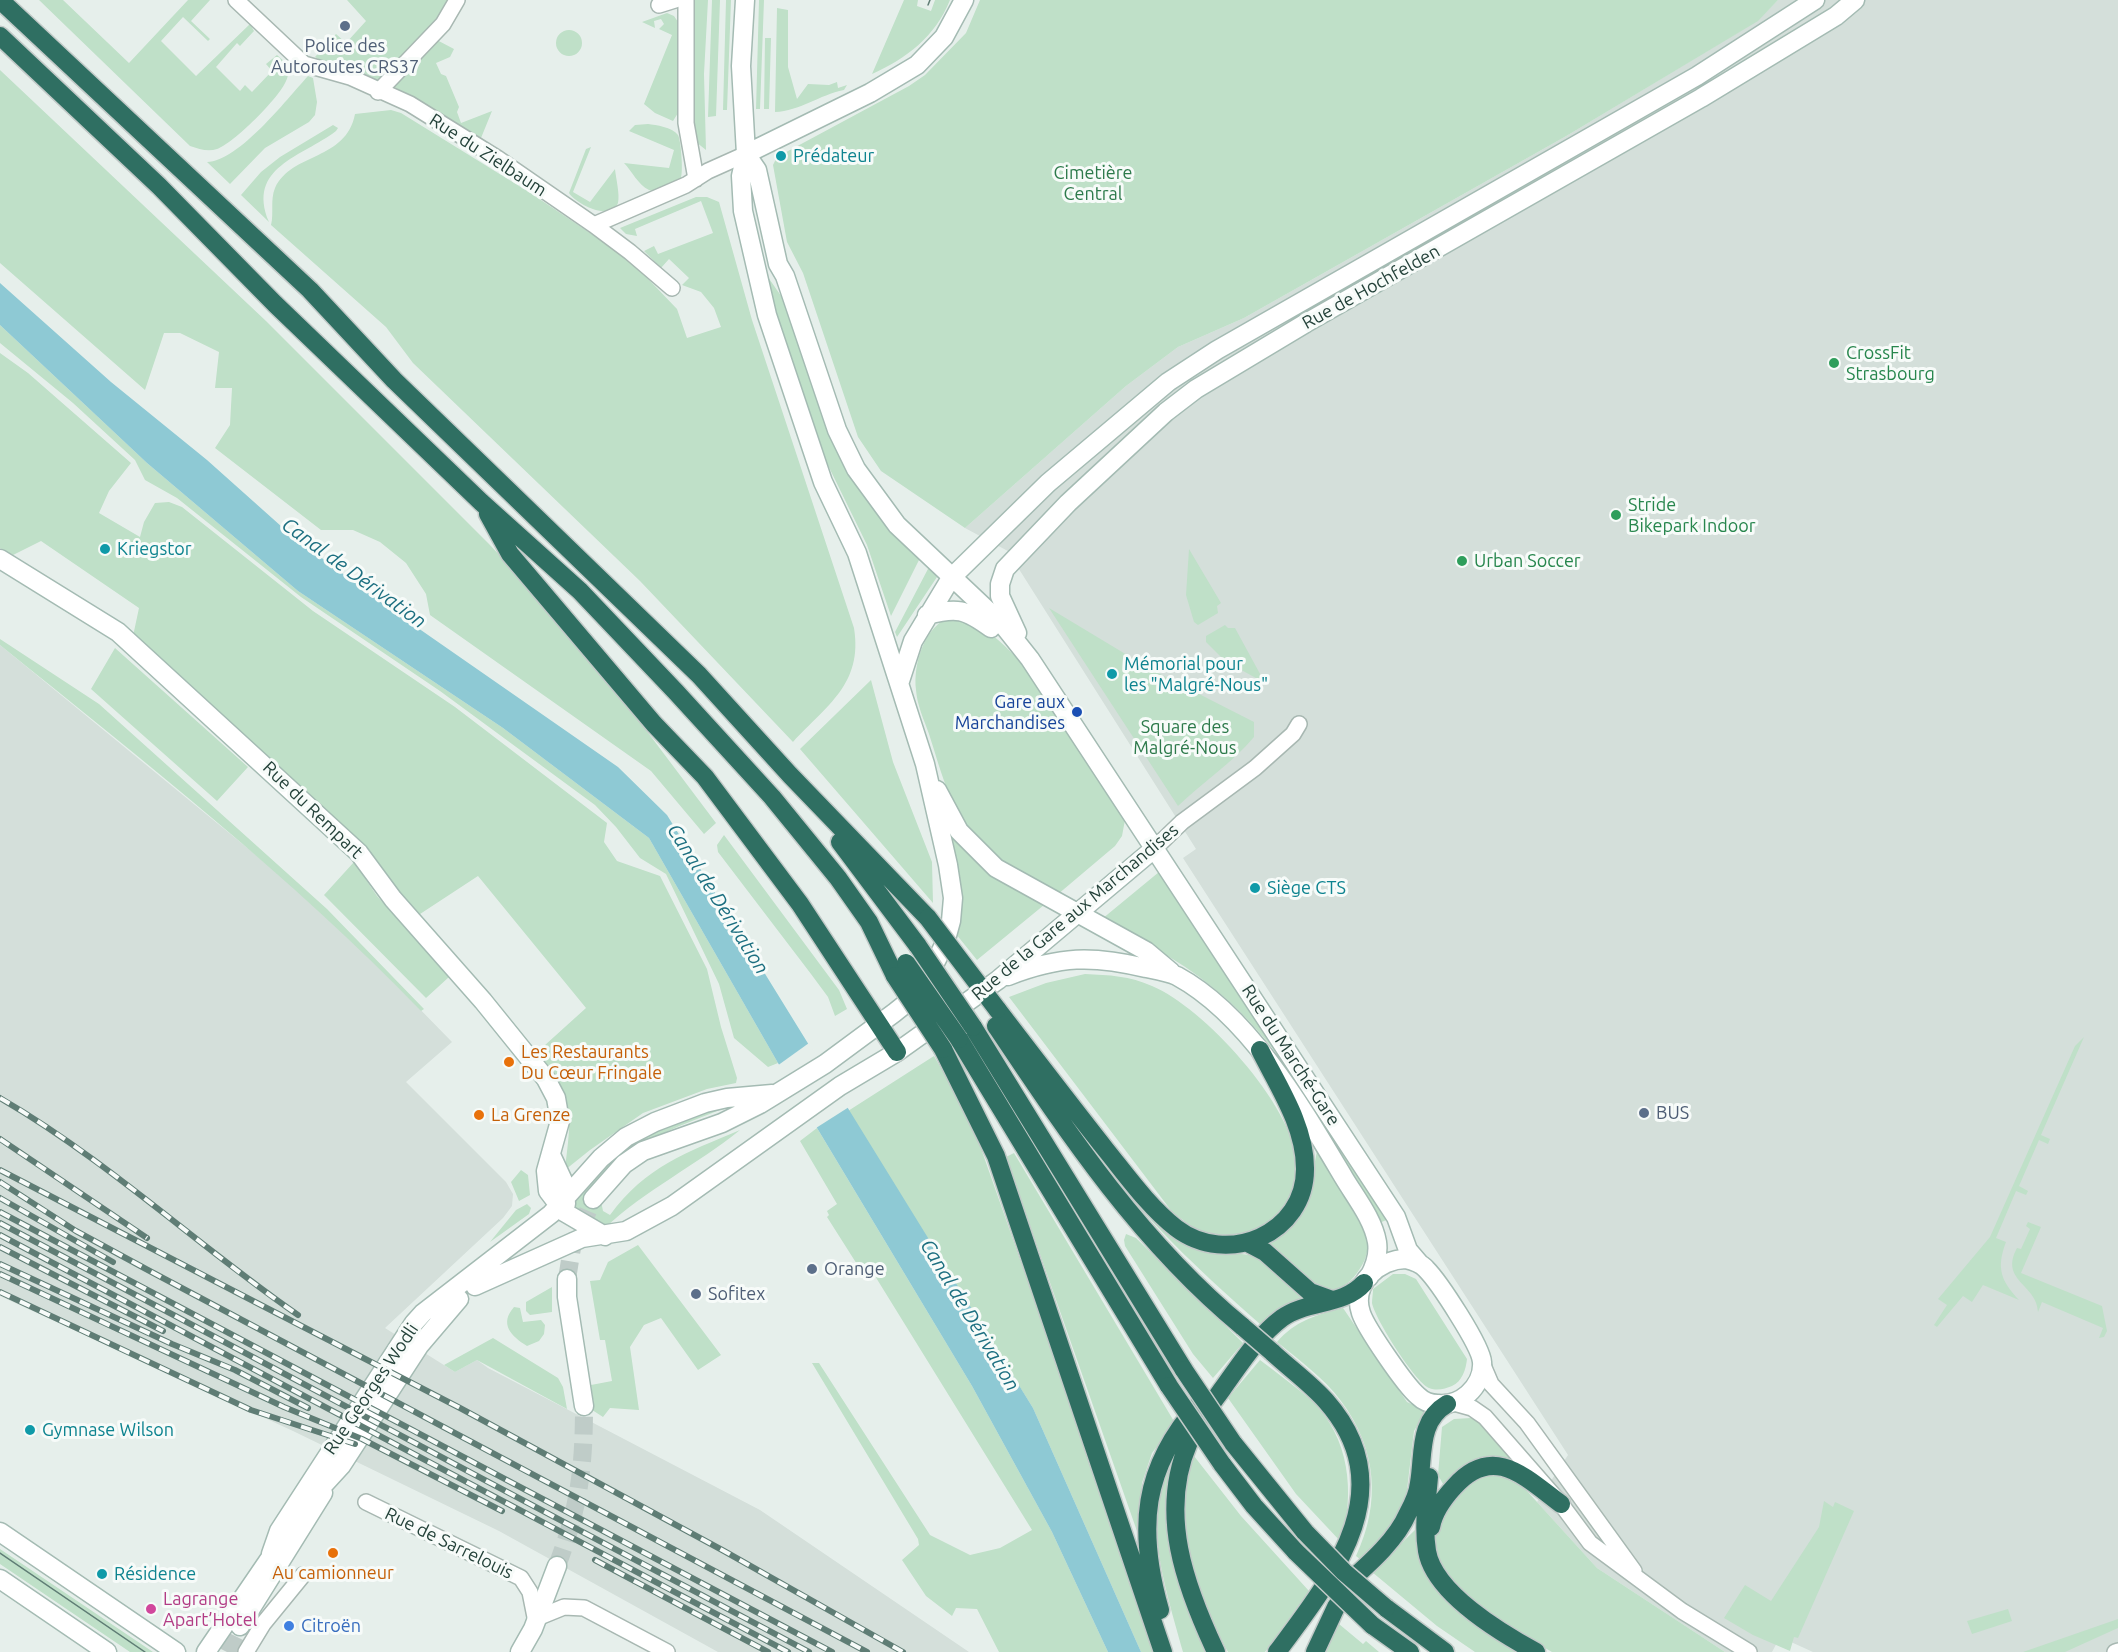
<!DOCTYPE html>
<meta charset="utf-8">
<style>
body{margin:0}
canvas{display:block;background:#e6efeb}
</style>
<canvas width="2118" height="1652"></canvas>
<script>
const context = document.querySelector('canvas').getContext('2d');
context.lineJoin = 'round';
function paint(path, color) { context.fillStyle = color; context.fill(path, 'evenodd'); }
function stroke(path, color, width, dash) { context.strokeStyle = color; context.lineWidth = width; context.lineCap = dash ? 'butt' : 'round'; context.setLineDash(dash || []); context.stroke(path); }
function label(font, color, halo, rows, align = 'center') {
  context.font = font + ' Ubuntu,sans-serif'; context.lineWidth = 6; context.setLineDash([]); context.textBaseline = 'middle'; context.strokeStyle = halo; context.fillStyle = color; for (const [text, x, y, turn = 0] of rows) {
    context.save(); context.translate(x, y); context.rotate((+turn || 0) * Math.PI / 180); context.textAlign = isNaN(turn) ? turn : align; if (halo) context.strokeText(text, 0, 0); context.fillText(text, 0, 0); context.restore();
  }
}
const built = new Path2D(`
 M1778,0H2118V1652H1813L1780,1637L1772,1652H1725L1597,1568L1537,1502L1568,1455L1183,858L1196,849L1017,566L1019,557L965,528L1126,386L1178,347L1244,318L1568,135L1757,21Z
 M0,645L284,878L370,958L452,1042L406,1082L506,1182L513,1194L512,1206L503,1218L385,1328L455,1372L477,1360L488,1368L760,1510L969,1652H718L499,1531L293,1431L0,1296Z`);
const green = new Path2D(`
 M39,0H63L129,63L188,0H210L191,21L210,39L208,41L183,17L161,41L196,76L250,24L254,31L240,46L237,43L216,67L240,91L245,85L252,92L272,71L266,64L277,55L286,63C288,69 289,76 286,81C280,97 233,144 217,149C208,152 199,149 190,146Z
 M347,0H451L447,9L383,83L352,68L325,63L315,57L336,34L346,43L366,21Z
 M694,0H708L704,74L706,150L696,142L693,131Z
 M712,0H720L716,116L708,117Z
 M726,0H731L727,110H723Z
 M759,0H764L760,109H756Z
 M904,0H918L917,6L931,11L935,0H950C935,37 907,58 872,74Z
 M980,0H1778L1758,21L1568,135L1244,318L1178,347L1126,386L965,528L881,471L858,437L803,273L787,242L773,165L777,157L909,86L925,75L966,33Z
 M777,8L788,10V67L797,99L808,84L829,85L837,82L838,88L847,85L844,90C819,95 800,111 775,112Z
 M667,13L674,16L678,22V113L673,121L655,113L644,104L672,35L659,29L664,24L661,19L654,21L655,28L642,22Z
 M556 43a13 13 0 1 1 26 0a13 13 0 1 1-26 0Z
 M765,38H771L769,109H764Z
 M435,39L454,49L450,57L436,63L441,74L446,76L459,107L457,112L461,123L492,111L481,138L394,87L393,83Z
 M0,70L266,321L489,544L573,633L716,823L704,834L651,771L430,615L426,594L406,563L380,542L353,530H321L215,448L230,425L232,388H215L219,352L180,333H164L145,390L0,263Z
 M308,76L313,78L317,102L315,115L309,122L265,148L230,184L207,162C239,161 286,100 308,76Z
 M391,110L401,113L532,194L630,260L677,309L687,338L721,327L714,308L701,292L682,285L689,278L669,259L661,268L644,251L654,246L658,254L713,233L701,201L635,229L637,236L626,234L620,228L696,197H707L719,202L752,320L854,628C863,684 827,705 793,742L640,581L413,363L386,327L271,225C274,213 270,200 275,188C292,152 346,161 355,114Z
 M648,124C656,125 672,127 678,135C681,140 684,176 680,180C675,185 655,193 649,190C638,185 632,171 624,163L669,168L674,150L629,131L635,125Z
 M333,125L338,128L336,131C302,157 246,167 269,222L241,195L261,172L280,157Z
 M591,147L573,192L590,202L615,169C616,179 620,194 618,203C611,222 576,204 569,193L586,149Z
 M763,270L786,303L819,401L920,558L891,616L867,545L823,455L777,322Z
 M0,325L147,463L298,591L503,728L649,838L778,1063L768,1067L734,1038L719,984L666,874L640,858L616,827L595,805L440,691L301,597L177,498L145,480L135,460L73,403L0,343Z
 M0,353L28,373L131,463L109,491L99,513L140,537L144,522L155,503L169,502L182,507L313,611L455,707L607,823L604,842L617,861L660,876L707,969L721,1027L737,1078L736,1083L707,1089L643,1113L590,1150L565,1170C573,1106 573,1107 534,1055L586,1008L478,876L417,916L363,847L281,769L133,636L139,608L41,541L13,555L0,548Z
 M1189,549L1221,603L1217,606L1218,613L1198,625L1194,622L1186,595Z
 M929,567L937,577L897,637L895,632Z
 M1049,608L1152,670L1254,722V737C1232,763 1203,782 1178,806Z
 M951,616C962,621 975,624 985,630C1038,665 1090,765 1125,820L1122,836L1115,846L1057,895C1027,878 993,862 972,834C949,805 940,768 929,734C924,720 917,705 916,690C913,664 924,627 951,616Z
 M1225,625L1228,628H1235L1265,683L1225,661L1206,642V636Z
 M0,639L99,704L327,909L424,1009L421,1011C292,877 145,762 0,645Z
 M115,648L248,767L217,801L91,689Z
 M871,680L893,762L932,862L933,903L800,749Z
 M950,833L984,869L1044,905L977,960L956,934Z
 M724,835L839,990L847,1009L835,1016L828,997L811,974L718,852L717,845Z
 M354,862L377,896L449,977L426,998L324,895Z
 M1159,872L1389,1219L1379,1223C1330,1140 1289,1047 1211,986C1178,959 1139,940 1102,919Z
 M1085,974C1109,975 1130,976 1152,986C1203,1007 1293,1105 1296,1161C1299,1214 1248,1248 1200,1231C1191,1227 1181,1218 1173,1213L1009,997L1046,983Z
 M2084,1037L2041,1135L2050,1139L2048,1144L2039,1140L2019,1186L2028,1191L2026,1195L2016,1191L1996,1238L2006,1242C1996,1268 2001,1281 2019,1300L1983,1285L1972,1302L1963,1296L1937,1327L1934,1325L1947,1305L1938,1299L1990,1237L2075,1046Z
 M934,1056L971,1120L1158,1652H1141L1033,1408L848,1111Z
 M731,1105C676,1129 618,1143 585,1197L601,1201L603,1211L610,1215C646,1166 686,1153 740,1130C697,1165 645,1190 605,1228L573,1208C574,1198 581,1191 587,1184C620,1139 679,1116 731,1105Z
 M817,1128L972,1386L1052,1532L1108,1652H999L977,1609L956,1608L952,1616L926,1596L902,1560L919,1545L918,1539L812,1363H819L930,1535L970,1555L1000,1548L1032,1530L875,1276L867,1280L827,1217L829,1215L827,1211L837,1204L800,1141Z
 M1081,1131L1140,1201L1223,1252L1259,1256L1304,1295L1302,1298L1279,1309L1260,1324C1207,1277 1157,1232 1114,1176C1103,1161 1090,1147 1081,1131Z
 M1317,1151L1364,1230C1370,1248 1368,1258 1357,1273C1326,1315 1292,1267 1267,1244L1308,1197Z
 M1014,1153L1175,1423L1152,1453L1142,1483L1138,1534L1006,1157Z
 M521,1170L528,1175L530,1195L519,1201L511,1182Z
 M527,1204L531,1208L529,1214L490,1242L516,1210Z
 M2028,1222L2041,1227L2021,1273L2102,1306L2107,1331L2104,1337L2099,1338L2103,1328L2042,1302L2038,1312C2037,1284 1999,1281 2017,1248L2021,1249L2030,1229L2026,1226Z
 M1126,1234L1136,1238L1243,1343L1213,1378L1193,1354L1125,1246L1124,1240Z
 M638,1245L721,1355L698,1370L661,1318L644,1325L630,1347L639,1410L610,1408L603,1417L586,1406L594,1405L591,1385L612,1381L605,1340H600L590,1281L600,1280L608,1262Z
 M1393,1274H1405L1416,1279L1467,1359C1466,1369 1462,1382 1452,1386C1445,1389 1437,1391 1429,1388C1415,1382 1375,1319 1372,1303C1372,1299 1373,1293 1373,1289Z
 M552,1287V1312L530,1315L526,1311V1302Z
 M514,1307L520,1308L523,1322L541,1320L545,1325L544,1334L539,1341L527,1346C511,1336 499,1324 514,1307Z
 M1343,1308L1407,1402L1426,1411L1414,1431L1406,1498L1393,1527L1361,1560L1356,1556C1381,1503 1377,1449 1341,1401C1324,1378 1299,1360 1277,1342C1295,1321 1316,1315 1343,1308Z
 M493,1338L558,1378L563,1387L567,1409L477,1360L455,1372L444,1365Z
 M1260,1360C1277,1373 1295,1386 1311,1400C1350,1437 1355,1493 1341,1542L1296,1494L1228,1398Z
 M1471,1418C1489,1425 1505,1447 1516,1462C1485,1452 1472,1468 1447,1484H1443L1438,1475L1442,1427L1454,1419Z
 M1180,1445C1176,1459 1169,1475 1167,1490C1160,1546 1186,1601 1205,1652H1183C1165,1584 1136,1509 1180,1445Z
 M1194,1456L1241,1516L1309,1591L1265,1652H1228C1193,1584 1170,1532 1194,1456Z
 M1487,1473L1517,1480L1597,1568L1725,1652H1552L1501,1623L1458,1589L1436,1555L1435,1534L1440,1514L1472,1477Z
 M1824,1501L1833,1507L1835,1502L1854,1511L1798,1638L1794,1637L1790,1651L1753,1635L1724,1618L1745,1585L1771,1601L1819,1527Z
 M1416,1529L1418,1550L1427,1572L1521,1652H1475L1437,1626L1372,1572Z
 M0,1549L153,1652H130L0,1564Z
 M2008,1609L2012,1621L1972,1634L1967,1621Z
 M2118,1619V1628L2065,1652H2023Z
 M1339,1624L1363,1644L1366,1641L1379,1652H1323L1328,1637Z`);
const water = new Path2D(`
 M0,283L111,382L207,460L291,535L382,603L618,767L667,815L1033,1408L1141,1652H1108L1052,1532L972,1386L778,1063L649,838L503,728L298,591L147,463L0,325Z`);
const pier = new Path2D(`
 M809,1043L849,1107L816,1128L777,1066Z`);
const secondaryTunnel = new Path2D(`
 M567,1279L572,1248L593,1199
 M557,1566C579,1508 584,1468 584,1406
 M227,1652L240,1626`);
const street = new Path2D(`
 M236,0L304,64L350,77L410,104L497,158L594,225L630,252L672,288
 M686,0V123L696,179
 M659,5L675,0
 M378,92L443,24L457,0
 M594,225L686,185L708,171L746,154
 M1155,848L1182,822L1255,768L1293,734L1299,724
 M1482,1363L1491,1384L1527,1423L1634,1571
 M1454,1403L1472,1408L1485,1417L1561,1504L1590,1543L1682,1611L1749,1652
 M366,1502L521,1578L530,1592L536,1622
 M537,1618L564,1607L584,1608L667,1652
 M246,1652L263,1624L303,1575
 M2115,1652L2118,1651`);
const secondary = new Path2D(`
 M746,154L757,170L778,264L785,276L837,430L856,469L897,525L1003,625L1030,659L1396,1217L1408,1250L1420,1264
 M746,154L870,93L917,65L944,37L964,0
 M0,559L118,632L359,853L393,899L483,1001L546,1079L556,1098L560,1121L546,1171L548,1191L564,1212L605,1236
 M927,615C957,607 965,609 991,628
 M1017,633L1000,596V584L1005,569L1068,503L1166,412L1196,389L1306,323L1701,98L1836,16L1855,0
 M900,681L913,641L951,578L1048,483L1168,382L1217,350L1697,76L1815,0
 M937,790L959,831L996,868L1146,951L1171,972
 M1008,976C1060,956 1092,955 1146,968C1156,970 1168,972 1177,976C1249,1015 1303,1109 1344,1178C1356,1198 1373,1219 1377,1242C1379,1255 1375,1266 1369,1277
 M552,1157L565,1185L566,1204
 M593,1199L624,1164L643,1151L722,1123L760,1104L825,1064L894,1013L909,1001L928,977L945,943L951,921L953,898L948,865L925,764L857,553L823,482L767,315L743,211L741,176L746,154L741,66L745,0
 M1406,1259C1414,1261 1421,1263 1426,1269C1439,1282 1481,1346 1482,1362C1483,1374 1477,1386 1468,1394C1460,1401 1449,1405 1438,1404C1430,1404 1423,1401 1418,1396C1405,1385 1366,1328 1361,1313C1351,1284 1379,1259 1406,1259Z
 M567,1279V1297L584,1406
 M475,1286L582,1238L626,1231L672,1206L840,1086L897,1052L998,980L1155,848
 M308,1502L341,1466L419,1346L459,1299
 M0,1532L176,1652
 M271,1554L279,1531L414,1323L423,1313L551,1214L601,1158L626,1137L655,1122L705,1103L727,1098L772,1094
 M0,1579L107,1652
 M240,1626L323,1493
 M206,1652L279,1545
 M520,1652L533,1629L557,1566`);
const highway = new Path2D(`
 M0,0L310,290L394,380L699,675L790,775L928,918
 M0,36L159,186L275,304L481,502L580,591L676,692L772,797L838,878L869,922L895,976
 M488,514L510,554L654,724L705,777L800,904L897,1052
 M840,842L918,946
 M997,1009C1033,1056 1069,1103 1106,1150C1127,1176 1149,1207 1176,1228C1227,1267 1306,1234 1305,1168C1305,1126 1278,1086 1260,1050
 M996,1026C1069,1135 1141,1243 1243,1327
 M973,1027L1184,1370
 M959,1039L1169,1386
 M943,1049L996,1156L1163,1652
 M1248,1243L1265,1252L1310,1292L1332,1300
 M1272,1352C1289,1368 1310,1383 1326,1401C1404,1489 1333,1577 1277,1652
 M1233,1443L1305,1532
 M1222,1464L1254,1506L1296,1552
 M1429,1477C1427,1501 1423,1527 1427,1551C1434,1593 1501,1633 1536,1652
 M1431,1527C1434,1511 1443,1499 1454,1487C1493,1443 1525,1477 1561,1504
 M1341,1589C1364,1568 1395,1543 1408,1513C1413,1504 1418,1493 1419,1483C1424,1454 1418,1421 1447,1404
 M1386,1608L1445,1652
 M1160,1610C1137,1529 1142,1468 1199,1404
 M1372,1625L1410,1652
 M1216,1652C1185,1586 1158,1513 1189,1442C1197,1422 1211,1405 1223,1388C1241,1363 1258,1336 1282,1318C1307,1300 1344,1306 1364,1283
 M1315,1652L1336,1607L1350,1586`);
const tram = new Path2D(`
 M928,5L930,0
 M0,1553L145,1652`);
const rail = new Path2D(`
 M0,1098C107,1160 197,1245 298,1315
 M0,1139L147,1238
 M0,1170L460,1408L724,1551L903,1652
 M0,1182L76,1231L146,1269L867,1652
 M0,1198L113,1262
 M0,1212L832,1652
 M0,1223L809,1652
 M0,1235L788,1652
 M0,1247L163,1331
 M0,1264L172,1344L235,1370L308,1408
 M0,1274L284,1407L362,1439L502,1511
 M0,1292L251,1410L355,1444
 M595,1560L768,1652`);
const highwayBridge = new Path2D(`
 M928,918L997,1009
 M918,946L973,1027
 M906,963L959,1039
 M895,976L943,1049
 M1243,1327L1272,1352
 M1184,1370L1233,1443
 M1169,1386L1222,1464
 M1305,1532L1344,1572L1386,1608
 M1296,1552L1372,1625`);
const markers = [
 [345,26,6,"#5c6f8a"],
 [781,156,6,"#0f9aa8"],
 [1834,363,6,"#2e9e5b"],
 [1616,515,6,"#2e9e5b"],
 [105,549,6,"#0f9aa8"],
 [1462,561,6,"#2e9e5b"],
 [1112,674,6,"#0f9aa8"],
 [1077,712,6,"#1a4fb4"],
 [1255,888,6,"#0f9aa8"],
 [509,1062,6,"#e8710a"],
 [1644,1113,6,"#5c6f8a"],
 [479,1115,6,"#e8710a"],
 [812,1269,6,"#5c6f8a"],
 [696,1294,6,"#5c6f8a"],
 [30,1430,6,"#0f9aa8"],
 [333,1553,6,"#e8710a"],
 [102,1574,6,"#0f9aa8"],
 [151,1609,6,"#d1479c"],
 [289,1626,6,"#3f7fe0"]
];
const serviceNames = [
 ["Police des",345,46,"center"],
 ["Autoroutes CRS37",345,67,"center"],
 ["BUS",1656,1113],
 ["Orange",824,1269],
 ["Sofitex",708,1294]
];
const streetNames = [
 ["Rue du Zielbaum",488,155,33],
 ["Rue de Hochfelden",1371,287,-29],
 ["Rue du Rempart",313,810,44],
 ["Rue de la Gare aux Marchandises",1075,912,-40],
 ["Rue du Marché-Gare",1291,1055,57],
 ["Rue Georges Wodli",371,1389,-56],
 ["Rue de Sarrelouis",449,1543,26]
];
const cultureNames = [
 ["Prédateur",793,156],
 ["Kriegstor",117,549],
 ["Mémorial pour",1124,664],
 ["les \"Malgré-Nous\"",1124,685],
 ["Siège CTS",1267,888],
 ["Gymnase Wilson",42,1430],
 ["Résidence",114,1574]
];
const parkNames = [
 ["Cimetière",1093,173],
 ["Central",1093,194],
 ["Square des",1185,727],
 ["Malgré-Nous",1185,748]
];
const leisureNames = [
 ["CrossFit",1846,353],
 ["Strasbourg",1846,374],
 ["Stride",1628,505],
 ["Bikepark Indoor",1628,526],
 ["Urban Soccer",1474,561]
];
const transitNames = [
 ["Gare aux",1065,702],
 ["Marchandises",1065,723]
];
const foodNames = [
 ["Les Restaurants",521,1052],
 ["Du Cœur Fringale",521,1073],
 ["La Grenze",491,1115],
 ["Au camionneur",333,1573,"center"]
];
const hotelNames = [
 ["Lagrange",163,1599],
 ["Apart’Hotel",163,1620]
];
const shopNames = [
 ["Citroën",301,1626]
];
const waterNames = [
 ["Canal de Dérivation",354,573,36],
 ["Canal de Dérivation",718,899,58],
 ["Canal de Dérivation",970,1315,59]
];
paint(built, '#d4dfda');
paint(green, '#bfe0c8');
paint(water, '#8ec9d4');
paint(pier, '#e6efeb');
stroke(secondaryTunnel, '#bfccc8', 18, [18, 9]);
stroke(street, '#a8b8b2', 18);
stroke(secondary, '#a4bbb3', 21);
stroke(highway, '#c2cac8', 21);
stroke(street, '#fff', 15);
stroke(secondary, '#fff', 18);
stroke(highway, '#2f6f62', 18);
stroke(tram, '#5f7d75', 1.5);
stroke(rail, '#5f7d75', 6);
stroke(rail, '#f7fbf9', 4, [11]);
stroke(highwayBridge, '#c2cac8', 21, []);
stroke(highwayBridge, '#2f6f62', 18);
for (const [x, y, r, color] of markers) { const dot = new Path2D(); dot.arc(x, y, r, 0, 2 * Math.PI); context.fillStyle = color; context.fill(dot); stroke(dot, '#f7fbf9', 2); }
label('18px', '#4e5e75', '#f7fbf9', serviceNames, 'left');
label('18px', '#24423a', '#f7fbf9', streetNames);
label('18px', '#0d838f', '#f7fbf9', cultureNames, 'left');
label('18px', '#2d7a4b', '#f7fbf9', parkNames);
label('18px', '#27864d', '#f7fbf9', leisureNames, 'left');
label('18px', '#164399', '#f7fbf9', transitNames, 'right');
label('18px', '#c56008', '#f7fbf9', foodNames, 'left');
label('18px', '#b23c85', '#f7fbf9', hotelNames, 'left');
label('18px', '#366cbe', '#f7fbf9', shopNames, 'left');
label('italic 20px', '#1c6f80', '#f7fbf9', waterNames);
</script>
